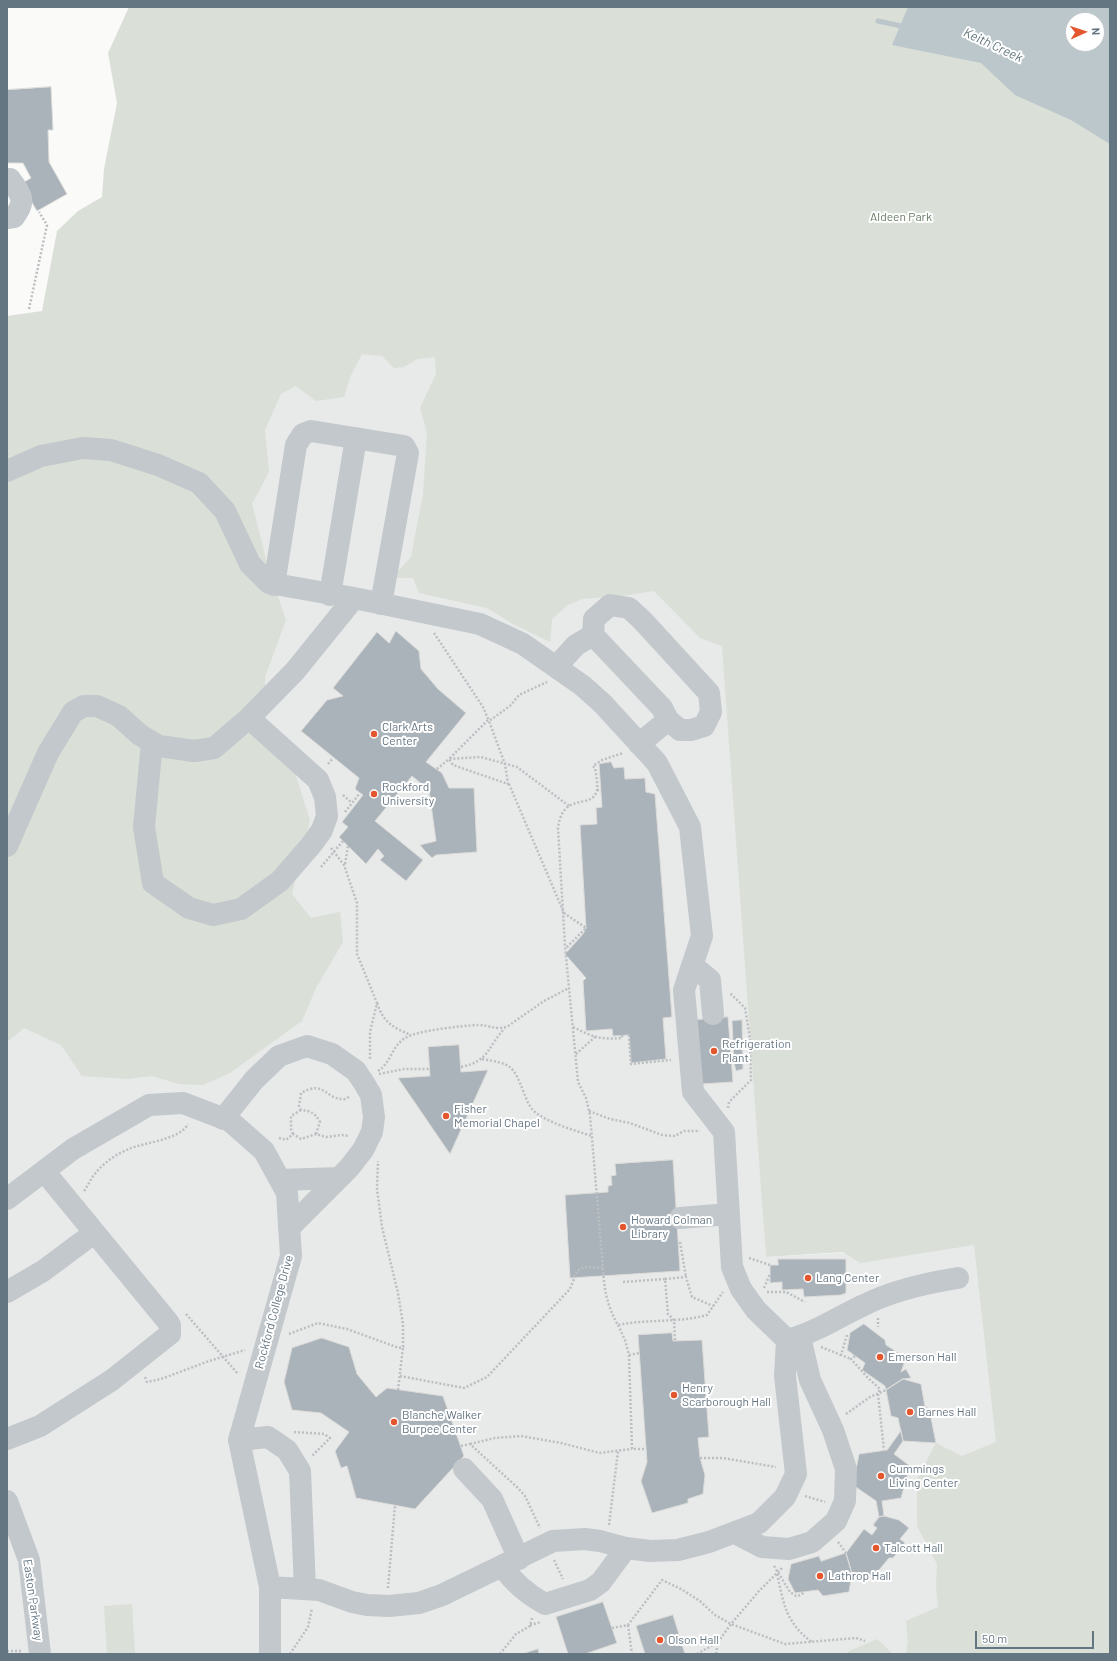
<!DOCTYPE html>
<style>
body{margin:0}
#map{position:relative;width:1117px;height:1661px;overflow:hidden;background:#fafaf8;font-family:Barlow,sans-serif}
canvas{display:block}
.frame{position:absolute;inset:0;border:8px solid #657683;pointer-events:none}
.north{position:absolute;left:1065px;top:12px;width:40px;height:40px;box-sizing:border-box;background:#fff;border:1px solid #c1c8cd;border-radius:50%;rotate:87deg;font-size:11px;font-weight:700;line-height:16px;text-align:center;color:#657683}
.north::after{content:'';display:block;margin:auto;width:14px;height:18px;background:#e4572e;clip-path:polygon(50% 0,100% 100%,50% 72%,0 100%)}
.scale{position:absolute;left:975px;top:1631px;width:119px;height:18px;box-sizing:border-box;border:2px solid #657683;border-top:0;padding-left:5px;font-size:12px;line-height:14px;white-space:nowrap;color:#657683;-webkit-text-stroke:3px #fff;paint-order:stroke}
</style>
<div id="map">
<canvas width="1117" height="1661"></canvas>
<div class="frame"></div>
<div class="north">N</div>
<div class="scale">50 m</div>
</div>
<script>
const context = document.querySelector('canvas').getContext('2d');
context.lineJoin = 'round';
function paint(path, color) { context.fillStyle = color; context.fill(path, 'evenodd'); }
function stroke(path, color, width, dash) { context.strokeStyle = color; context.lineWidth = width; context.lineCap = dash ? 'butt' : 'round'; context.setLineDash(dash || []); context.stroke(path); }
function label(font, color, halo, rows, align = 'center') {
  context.font = font + ' Barlow,sans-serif'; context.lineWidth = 4; context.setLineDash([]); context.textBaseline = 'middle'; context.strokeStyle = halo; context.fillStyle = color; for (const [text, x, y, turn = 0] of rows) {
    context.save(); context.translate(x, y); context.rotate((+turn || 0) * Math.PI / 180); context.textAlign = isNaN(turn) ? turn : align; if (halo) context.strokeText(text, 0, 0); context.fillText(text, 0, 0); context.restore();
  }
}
const built = new Path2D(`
 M716,314L766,1257L1110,1237V1654H7V351Z`);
const green = new Path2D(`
 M129,7H1110V1654H906L908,1641L906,1621L938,1607L936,1587L937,1564L917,1526V1479L936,1443L962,1456L996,1442L974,1245L860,1263L843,1252L766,1257L722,646L700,638L654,591L623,596L582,599L568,605L552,619L550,642L513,624L487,608L419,593L413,578H392L411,557L423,494L427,433L420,408L436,374L435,357L417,359L404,367L394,368L382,356L362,354L351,375L344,397L316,401L296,386L281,394L265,430L269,472L252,504L268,567L286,620L265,677V720L294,770L310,820L292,894L311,918L340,912L343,942L316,988L302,1021L230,1073L203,1085L179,1084L152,1076L128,1079L82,1076L61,1045L24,1028L7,1042V316L42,311L57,231L78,211L102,197L104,169L117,103L108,53ZM1073,20H1097V44H1073Z
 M132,1604L135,1654H107L104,1606Z
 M877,1639L893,1654H846L849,1651Z`);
const water = new Path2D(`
 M908,7H1110V144L1071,120L1015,95L981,63L892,45ZM1073,20H1097V44H1073Z`);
const stream = new Path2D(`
 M878,21L906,27`);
const building = new Path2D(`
 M51,87L53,130H48L49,162L67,194L37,211L21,184L31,178L23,163H7V90Z
 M396,631L419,651L421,669L438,689L466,713L426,762L442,773L449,788H474L477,852L436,855L432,858L425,851L420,845L436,841L429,790L412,776L375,821L423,860L406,881L380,860L384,856L378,849L366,864L339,837L348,827L342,822L363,795L355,789L359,778L301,731L327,700L343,696L333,688L377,632L389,643Z
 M611,762L614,768L624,767L625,779L645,778L646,792L655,794L672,1017L663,1018L666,1059L631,1063L629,1035L613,1036L612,1029L586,1031L583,981L586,978L565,954L583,934L586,928L580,825L597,824L596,808L602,807L599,764Z
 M728,1017L733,1082L700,1084L695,1020Z
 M742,1020L743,1069L736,1071L734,1063L732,1021Z
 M459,1045L461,1072L488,1070L450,1154L398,1078L430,1076L428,1047Z
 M673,1160L680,1271L570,1278L565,1195L608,1192V1186L612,1185L611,1176L616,1175L615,1164Z
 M778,1259H846V1293L841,1295L804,1297L803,1289L782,1290V1282L770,1283V1265H778Z
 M864,1324L885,1340L886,1345L906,1358L901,1372L906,1369L911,1378L903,1379L886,1390L885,1386L862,1370L865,1363L847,1350L850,1333Z
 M672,1333L673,1341L702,1340L709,1437L698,1438L700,1458L705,1475L703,1494L688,1499V1503L652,1513L641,1481L647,1462L638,1335Z
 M322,1338L349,1347L357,1374L376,1397L387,1388L443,1396L464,1456L415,1509L356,1498L347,1466L341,1468L335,1451L349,1432L321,1413L292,1410L284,1382L292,1348Z
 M903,1379L921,1384L925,1407L929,1408L936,1443L903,1441L898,1418L891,1416L886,1390Z
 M901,1431L903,1441L894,1454L910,1466L901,1498L882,1501L884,1516L879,1517L876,1501L853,1485L859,1454L887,1450Z
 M884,1516L899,1520L909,1528L900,1539L905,1543L893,1558H889L874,1576L862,1573L864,1577L856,1581L852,1574L846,1553L864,1529L872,1535L877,1528L873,1525L879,1517Z
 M846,1553L852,1574L849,1592L823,1596L818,1590L795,1593L788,1579L791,1564L819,1556L821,1561Z
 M603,1602L617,1643L585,1654H568L556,1617Z
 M673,1615L685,1654H645L636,1626Z
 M538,1649L539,1654H522Z`);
const path = new Path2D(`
 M29,309L47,225L39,212
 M434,633L483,707L489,721
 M488,720L449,759L453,765L508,784L505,764L489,721L510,706L519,695L547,682
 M328,764L333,758
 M437,769L449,759L481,757L517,767L569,806
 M509,784L564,913L586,928L566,948
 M597,790H602
 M343,795L352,803
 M345,812L360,793
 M331,848L344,865L357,903V954L377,1003L370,1032V1059
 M345,864L348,846
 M321,867L343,841
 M377,1003C384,1023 392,1027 411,1035
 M573,1027C593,1037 600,1040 622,1038V1035
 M629,1035L631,1064L671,1060
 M576,1054L595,1037
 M482,1059C512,1064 513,1065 524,1093C526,1098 528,1104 532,1109C542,1121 576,1131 592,1136
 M461,1067C490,1061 487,1047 505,1028
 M378,1071C391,1063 391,1047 405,1038C419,1030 461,1026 478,1025C490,1025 497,1031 508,1026L544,1001L569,988
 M379,1074L404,1069H430
 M728,1108L729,1102L751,1080L750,1039L745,1008L730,993
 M589,1111L610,1119L630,1123L662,1135L675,1136L684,1131H700
 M293,1134L291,1129V1116L301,1110
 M316,1134L320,1122C315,1113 311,1111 301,1110L299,1106L301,1093C326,1079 325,1101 346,1099L350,1096
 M279,1138L286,1140L293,1134L301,1139L316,1134L326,1137L342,1135L349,1136
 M84,1191C88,1186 90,1180 94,1175C102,1164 116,1154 129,1149C145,1142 180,1140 188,1124
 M680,1242L686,1277
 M749,1258L770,1265
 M603,1268C604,1289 607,1306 618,1325C647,1319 678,1323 707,1315L723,1292
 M665,1279L686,1277L692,1297L713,1306
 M623,1282L665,1279L668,1314L674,1320L675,1341
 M764,1288L770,1274
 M767,1292H786L805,1302
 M186,1314L238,1374
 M878,1318V1327
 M618,1325L625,1340L629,1355L639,1353
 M289,1334L318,1323L347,1329L399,1348L403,1347V1324L398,1293L382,1227L377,1189L378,1161
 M847,1335L841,1355L851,1359
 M821,1347L841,1355
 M629,1355L632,1449H646
 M855,1356L851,1359L868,1378L880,1389L878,1394L884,1450
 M400,1376L464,1388L487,1377L570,1289L577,1271L584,1267L603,1268L590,1115L586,1098L578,1082L565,946L558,828C563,790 592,811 597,790C598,784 596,774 595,768L593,766L602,760L623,753
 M145,1377L147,1382L161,1379L209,1361L245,1350
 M398,1390L403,1347
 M846,1414L870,1397L886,1390
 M294,1432L324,1434L330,1438L312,1456
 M470,1444L495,1438L521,1436L561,1443L600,1453L632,1449
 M461,1446L470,1444L518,1488L525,1496L540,1528
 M700,1458H723L776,1467
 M805,1496L825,1502
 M609,1525L618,1451
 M838,1542L846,1553
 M554,1560L563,1579
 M774,1566L790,1592L796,1596L801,1595L805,1591
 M777,1574C784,1604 785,1622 812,1642
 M388,1588L395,1505
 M530,1625L541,1622
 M628,1625L632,1654
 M612,1628L628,1625L662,1580L681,1589L700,1601L715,1615L731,1624L785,1644L856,1638L865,1641
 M7,1651H21
 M290,1654L308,1627L312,1608
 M500,1654L516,1634L530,1626L532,1618
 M697,1654L718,1642
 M716,1654L718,1642L731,1624L759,1591L783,1567`);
const minor = new Path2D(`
 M7,179H10C21,195 27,200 14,217L7,218
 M7,471L41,456L83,448L111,450L158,465L199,483L225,511L250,564L269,583L354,598L480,624L523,644L583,686L603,704L657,763L690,827L702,936L684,990L693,1092L724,1132L732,1267L741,1289L756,1310L787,1340L785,1376L796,1474L785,1497L759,1523L709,1542L678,1550L650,1551L626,1548L600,1541L585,1539L553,1541L442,1595L419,1603L389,1606L367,1605L352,1602L319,1590L270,1587
 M274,585L296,445L303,434L311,431L404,446L408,453L381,604
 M330,595L356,438
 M593,635L594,619L610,605L629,608L642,620L709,693L711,712L704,726L691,730H680L668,720
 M556,667L576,645L593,635L662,708L668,720L639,744
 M152,742L144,827L153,883L189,908L213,915L241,909L280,881L312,844L322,830L327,816L325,797L318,780L249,718
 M7,846L48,753L73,712L84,706H97L119,716L140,735L159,746L194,751L214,748L249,718L295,671L354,598
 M692,965L710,980L713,1014
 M223,1119L254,1080L279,1056L307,1046L332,1054L356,1071L364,1083L371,1095L374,1117L372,1132L363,1150L349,1168L289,1228
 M280,1180L338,1178
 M7,1199L73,1149L149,1105L183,1103L230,1121L264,1151L287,1193L291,1256L239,1440L270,1587V1654
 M680,1218L729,1214
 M7,1292L43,1271L94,1233
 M787,1340C815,1333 838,1317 864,1305C894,1290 926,1283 958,1278
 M7,1439L40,1426L112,1380L170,1334V1325L168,1322L44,1171
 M239,1440L268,1437L287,1450L300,1471L305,1589
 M464,1469L492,1499L519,1559
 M7,1501L29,1560L40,1654
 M735,1533L762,1547L789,1549L812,1542L836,1521L845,1501L846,1469L833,1430L810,1380L800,1337
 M503,1567C513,1582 529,1595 545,1604L590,1590L601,1582L626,1548`);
const markers = [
 [374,734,4,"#e4572e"],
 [374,794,4,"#e4572e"],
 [714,1051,4,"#e4572e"],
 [446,1116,4,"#e4572e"],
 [623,1227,4,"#e4572e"],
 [808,1278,4,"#e4572e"],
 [880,1357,4,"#e4572e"],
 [674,1395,4,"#e4572e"],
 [910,1412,4,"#e4572e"],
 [394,1422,4,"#e4572e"],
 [881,1476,4,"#e4572e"],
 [876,1548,4,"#e4572e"],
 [820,1576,4,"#e4572e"],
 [660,1640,4,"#e4572e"]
];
const parkNames = [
 ["Aldeen Park",901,217]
];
const poiNames = [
 ["Clark Arts",382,727],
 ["Center",382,741],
 ["Rockford",382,787],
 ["University",382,801],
 ["Refrigeration",722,1044],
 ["Plant",722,1058],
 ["Fisher",454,1109],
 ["Memorial Chapel",454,1123],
 ["Howard Colman",631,1220],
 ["Library",631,1234],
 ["Lang Center",816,1278],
 ["Emerson Hall",888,1357],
 ["Henry",682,1388],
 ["Scarborough Hall",682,1402],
 ["Barnes Hall",918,1412],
 ["Blanche Walker",402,1415],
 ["Burpee Center",402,1429],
 ["Cummings",889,1469],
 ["Living Center",889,1483],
 ["Talcott Hall",884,1548],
 ["Lathrop Hall",828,1576],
 ["Olson Hall",668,1640]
];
const streetNames = [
 ["Rockford College Drive",274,1312,-75],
 ["Easton Parkway",33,1600,82]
];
const waterNames = [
 ["Keith Creek",993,45,25]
];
paint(built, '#e8e9e9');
paint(green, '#dadfd7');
paint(water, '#bbc7cb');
stroke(stream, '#bbc7cb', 5);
paint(building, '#aab3b9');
stroke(building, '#dcdcda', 1);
stroke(path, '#bbbfc2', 2.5, [2, 2]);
stroke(minor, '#c3c8cc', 22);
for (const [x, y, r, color] of markers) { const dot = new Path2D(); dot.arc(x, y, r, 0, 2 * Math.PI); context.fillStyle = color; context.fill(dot); stroke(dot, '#fff', 1.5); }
label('12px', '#687a64', '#fff', parkNames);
label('12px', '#657683', '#fff', poiNames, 'left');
label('12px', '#657683', '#fff', streetNames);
label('italic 13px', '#60757c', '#fff', waterNames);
</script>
